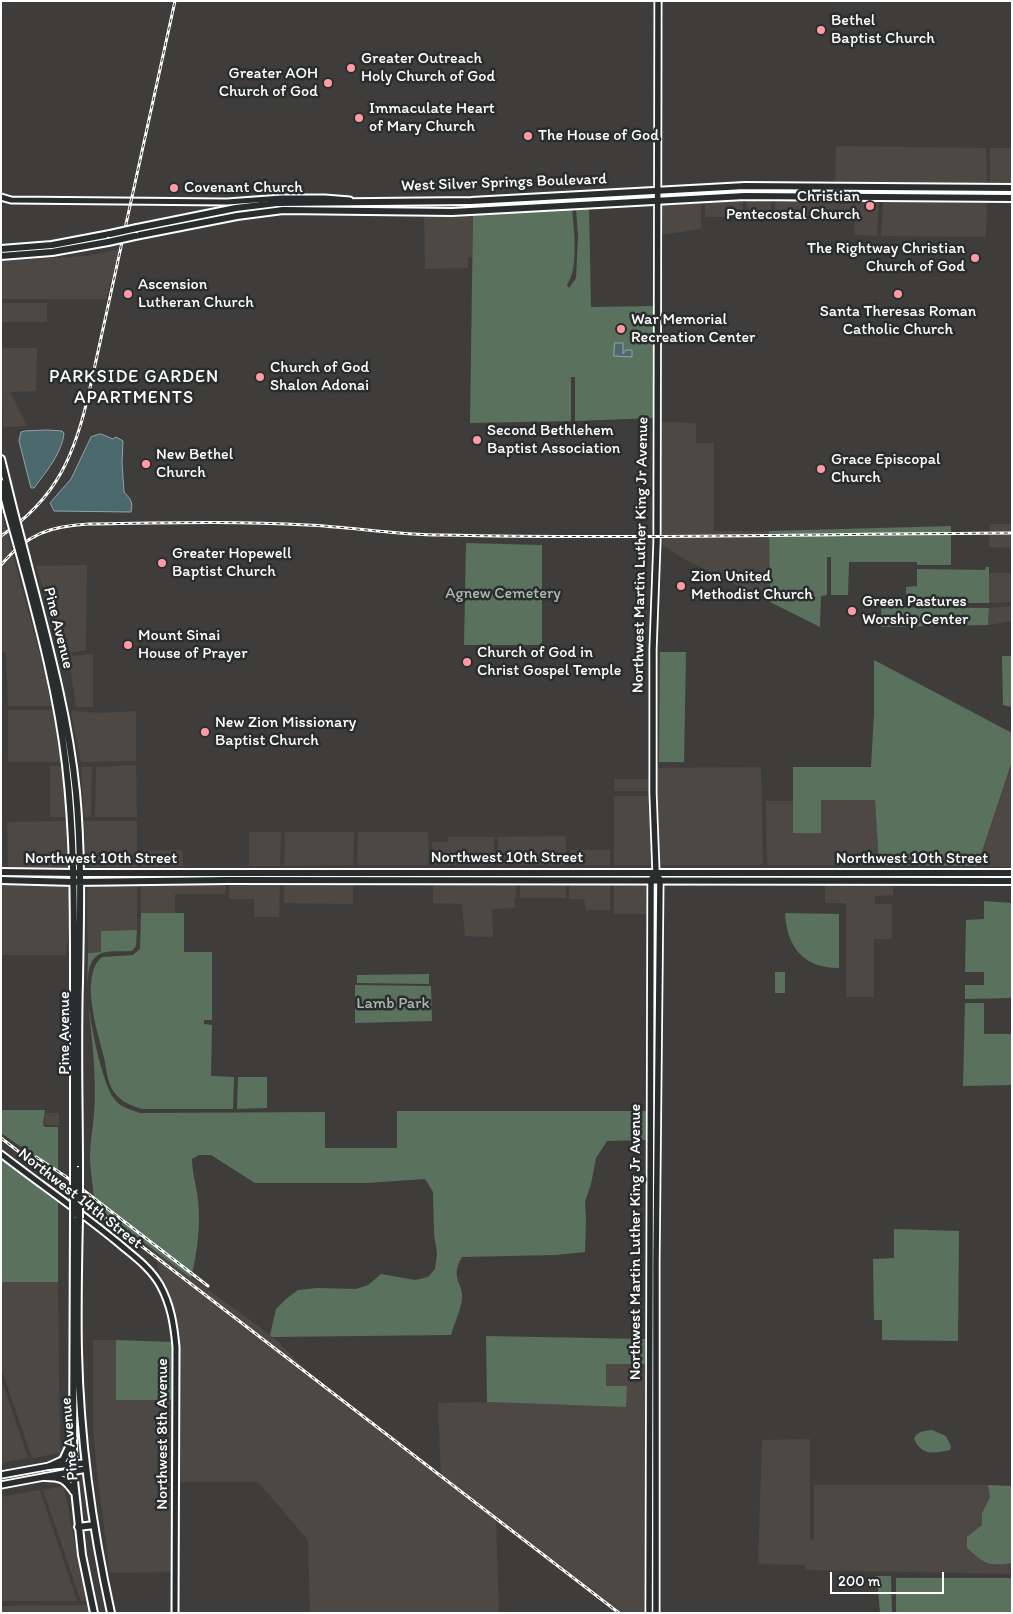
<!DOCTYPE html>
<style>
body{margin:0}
#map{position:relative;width:1013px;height:1614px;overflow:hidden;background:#3f3d3b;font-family:Itim,sans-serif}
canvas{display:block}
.frame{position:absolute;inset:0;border:2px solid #fff;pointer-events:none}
.scale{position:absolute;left:830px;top:1572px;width:114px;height:22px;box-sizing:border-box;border:2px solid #fff;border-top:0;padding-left:6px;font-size:15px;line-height:18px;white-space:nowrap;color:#fff;-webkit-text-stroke:4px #2a2d2e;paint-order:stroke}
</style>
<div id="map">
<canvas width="1013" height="1614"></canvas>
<div class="frame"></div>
<div class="scale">200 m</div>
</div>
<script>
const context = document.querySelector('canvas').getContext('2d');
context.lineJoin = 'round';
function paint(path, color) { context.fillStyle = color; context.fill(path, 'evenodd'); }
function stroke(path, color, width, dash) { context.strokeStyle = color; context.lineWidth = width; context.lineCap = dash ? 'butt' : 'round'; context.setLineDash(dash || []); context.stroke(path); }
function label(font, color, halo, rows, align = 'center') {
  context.font = font + ' Itim,sans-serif'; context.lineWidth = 5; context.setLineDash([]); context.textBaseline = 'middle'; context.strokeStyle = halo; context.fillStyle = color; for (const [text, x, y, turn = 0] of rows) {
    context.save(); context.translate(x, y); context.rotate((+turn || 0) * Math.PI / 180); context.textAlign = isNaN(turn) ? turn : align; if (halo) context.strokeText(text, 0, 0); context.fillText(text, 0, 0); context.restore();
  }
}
const built = new Path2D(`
 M836,146L986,148L987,185L835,184Z
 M990,148H1012V185H990Z
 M743,201V217H705V202Z
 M747,201H771V217H746Z
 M775,201H879L877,236L855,235L854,218L775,217Z
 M883,201L987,202L986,237L881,236Z
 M701,202V229L660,235L661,205Z
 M473,213L472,259V257H468V268L425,269L424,214Z
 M120,249L106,299H1V261L87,256Z
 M1,303H47V322H1Z
 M1,348H37L36,391L10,392L27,426L3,427Z
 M655,422V530H651L653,423Z
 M659,422L696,423V443H714V531H769L770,602L684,559L664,546L659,541Z
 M1,511L45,674L51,706H8L6,653L1,651Z
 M990,524H1012V548L989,547Z
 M87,565L86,650L67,653L63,649L36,566Z
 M989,573H1012V602L989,603Z
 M1012,606V621L988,625L989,608Z
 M93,654V707H76L69,659L70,656Z
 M8,710H52L62,762H8Z
 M71,711L103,713L136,711V761L81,762Z
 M1012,761V867L977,866Z
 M136,765L137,817H95L96,767Z
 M50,766H63L69,817H50Z
 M81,767H92L91,817H84Z
 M761,767L763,865H658L655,768Z
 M614,779H651V791H614Z
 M614,796H651L654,865H614Z
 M820,800H875L879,865H767L766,801H793V833H820Z
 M69,821L70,869L8,868L7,822Z
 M84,821H137V867H92L86,862Z
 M249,832H281L280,866H249Z
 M285,832H354L353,865L284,866Z
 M358,832H428L429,865H357Z
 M566,836V865H498V837Z
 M448,837H494V865H433L432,842H448Z
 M182,850L183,866L141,867V851Z
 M570,850H610V865H570Z
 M1,883L65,885L69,891L70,920L66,955H1Z
 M226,884L225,894H175V913H141V885Z
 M229,884H280L279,917H254V899H229Z
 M284,884H353V904L284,903Z
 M94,885H137V930L101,931V952L88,953L87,895L88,888Z
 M433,885H516V898H514L515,908L492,909L493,937L465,936L462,904L433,903Z
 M520,885H566V898H520Z
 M569,885H610V910H586L584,899H569Z
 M614,885H644L647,887V914H614Z
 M825,885H893V895L875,896V904H892V939H874V997H846V903H825Z
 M45,1113H59V1125H45Z
 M153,1249L273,1337L319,1383L441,1476L438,1403L487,1402L626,1407V1387L606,1386V1364H645L644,1613H619L496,1522L499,1613H310L308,1540L258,1482H177V1330L175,1318L164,1288Z
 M1,1282H58L60,1453L32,1458L1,1368Z
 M93,1340H116L117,1400H174L173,1572L110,1573L97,1473L93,1428Z
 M3,1384L28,1458L1,1463V1385Z
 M810,1439V1540L814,1539V1485H988L990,1497L982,1513V1525L979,1529L971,1534L994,1566L1012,1563V1574L805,1570V1565L758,1564L762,1440Z
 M64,1486L82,1582L86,1601H81L43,1490Z
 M40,1490L77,1601H1V1497Z
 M87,1605L88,1613H1V1606Z`);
const green = new Path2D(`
 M589,208L591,307L653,306V418L575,421V377H571V421L470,423L473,213L572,209C574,230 579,268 567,285L569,288L576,278L578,237L576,209Z
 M951,526V565H917V562H849L848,595H831V557H827V595L821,596L820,627L770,602L769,531Z
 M466,543L542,545V642L539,645H464Z
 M986,567H989V603H906V587L917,586V569L985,570Z
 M881,607L989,608L988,625L882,627Z
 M660,652H686L684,762H659Z
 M1002,656H1012V707L1003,705Z
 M874,660L1012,733V761L977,866L879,865L875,800H821V833H793V767H871L874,713Z
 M984,901L1012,903V998L965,999V985H984V972H965L966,920L984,919Z
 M141,913H184V952H212V1020H204V1024L212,1025L211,1076L234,1077L233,1109H142C129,1105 117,1100 111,1087C107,1078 106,1067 104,1057C98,1033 79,976 102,957L133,955L140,949Z
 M785,913L839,914V968C803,968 787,947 785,913Z
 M137,930L136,946L132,951C124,952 106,950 100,954C86,960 88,982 87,995L88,953L101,952V931Z
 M775,972H785V993H775Z
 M429,974V984L357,983V975Z
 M355,985L431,986L432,1021L355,1023Z
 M88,1003C91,1025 102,1086 116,1101C122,1108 132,1110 140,1113L325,1112V1148H397V1111H646V1140L607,1141L596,1158L591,1184L585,1202L586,1221L585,1252L556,1255L462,1257C449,1279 464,1282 462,1300C460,1312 454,1324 451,1335L273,1337L270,1335L276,1309L286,1299L298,1290L317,1288L356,1289L368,1285L381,1274L415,1280L428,1277L435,1269L437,1254L434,1234L433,1192L425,1179L367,1183H255L211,1155H199L192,1159C192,1173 197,1186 198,1201C201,1224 197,1255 191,1278L94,1205C94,1189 90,1173 90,1156C90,1142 93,1128 94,1114C97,1077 92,1040 88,1003Z
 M965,1003H984V1034H1012V1085L963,1086Z
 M238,1077H267V1108L237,1109Z
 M1,1110H45L43,1125L45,1127H58V1172L1,1133Z
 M1,1157L58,1200V1282H1Z
 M894,1229L959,1231L958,1341L882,1340V1320H874L873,1259L894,1258Z
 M486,1336L645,1339V1364H606V1386H627L626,1407L487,1402Z
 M116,1340L173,1342L174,1400H116Z
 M932,1430L946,1436L951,1446L950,1450C933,1453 923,1457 914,1439C917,1431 924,1431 932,1430Z
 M988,1485L1012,1486V1563C988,1567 985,1564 967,1548V1537L982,1525V1513L990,1497Z
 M877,1576H891L892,1613H880Z
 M896,1578H1012V1613H896Z`);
const water = new Path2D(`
 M615,343H623V354L626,350H632V357L614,356Z
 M48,430L62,431L64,433C62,453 46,472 34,488H31L19,441L21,432L25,431Z
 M101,434L113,439L116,437L123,441L122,463L124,492C131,500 133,501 131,512L54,511L50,503L71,479L91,437Z`);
const tertiary = new Path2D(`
 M1,197L11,200L227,202L282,198H325L350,200
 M1,1154C40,1184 79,1211 117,1242C132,1255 150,1267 160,1285C171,1305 174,1325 176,1347L175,1613`);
const secondary = new Path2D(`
 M1,1475L50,1466L85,1463
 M1,1485L86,1469
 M649,1613L651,880L656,872
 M656,1613V1262L660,880L656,872L653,793V649L657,542L658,1`);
const primary = new Path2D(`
 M137,228L236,208L277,203L471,201L745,186L1012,188
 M135,236L237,216L283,210L452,212L745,196L1012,198
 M1,249L52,245L110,234
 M1,256L52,252L108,242
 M1,872L74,873
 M1,880L74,882`);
const trunk = new Path2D(`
 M1,459L13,508
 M1,483L8,511
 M26,558C46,636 68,712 76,792C82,855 80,917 79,981C77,1044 79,1107 79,1170
 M22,561C40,628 58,696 66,765C74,833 74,901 74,969C74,1035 74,1100 74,1166
 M74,873H1012
 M74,882L228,880L1012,881
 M74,1215L73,1471L82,1555L94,1613
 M79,1218C78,1263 77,1307 78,1352C80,1440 92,1527 111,1613
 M50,1466L63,1460L71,1443
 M45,1477C61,1477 65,1479 74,1492
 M78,1527L94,1525`);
const rail = new Path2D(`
 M1,536C58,498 76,452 90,388L175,1
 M1,565C27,534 50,526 89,524C162,523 235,521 307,525C352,527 396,535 441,535C631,539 822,534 1012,533
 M1,1138L619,1613
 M36,1157L65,1176L208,1286`);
const primaryBridge = new Path2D(`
 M110,234L137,228
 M108,242L135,236`);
const trunkBridge = new Path2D(`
 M13,508L26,558
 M8,511L22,561
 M74,1215V1166
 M79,1218V1170`);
const markers = [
 [821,30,5,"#ff9aa2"],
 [351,68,5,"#ff9aa2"],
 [328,83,5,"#ff9aa2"],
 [359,118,5,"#ff9aa2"],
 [528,136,5,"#ff9aa2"],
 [174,188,5,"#ff9aa2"],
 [870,206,5,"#ff9aa2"],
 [975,258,5,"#ff9aa2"],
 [128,294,5,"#ff9aa2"],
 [898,294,5,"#ff9aa2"],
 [621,329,5,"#ff9aa2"],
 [260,377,5,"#ff9aa2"],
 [477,440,5,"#ff9aa2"],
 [146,464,5,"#ff9aa2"],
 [821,469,5,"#ff9aa2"],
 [162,563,5,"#ff9aa2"],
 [681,586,5,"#ff9aa2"],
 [852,611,5,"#ff9aa2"],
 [128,645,5,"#ff9aa2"],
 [467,662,5,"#ff9aa2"],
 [205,732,5,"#ff9aa2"]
];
const poiNames = [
 ["Bethel",831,21],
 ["Baptist Church",831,39],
 ["Greater Outreach",361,59],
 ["Holy Church of God",361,77],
 ["Greater AOH",318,74,"right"],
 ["Church of God",318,92,"right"],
 ["Immaculate Heart",369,109],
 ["of Mary Church",369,127],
 ["The House of God",538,136],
 ["Covenant Church",184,188],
 ["Christian",860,197,"right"],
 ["Pentecostal Church",860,215,"right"],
 ["The Rightway Christian",965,249,"right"],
 ["Church of God",965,267,"right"],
 ["Ascension",138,285],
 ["Lutheran Church",138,303],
 ["Santa Theresas Roman",898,312,"center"],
 ["Catholic Church",898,330,"center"],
 ["War Memorial",631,320],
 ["Recreation Center",631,338],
 ["Church of God",270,368],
 ["Shalon Adonai",270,386],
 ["Second Bethlehem",487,431],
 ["Baptist Association",487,449],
 ["New Bethel",156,455],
 ["Church",156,473],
 ["Grace Episcopal",831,460],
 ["Church",831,478],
 ["Greater Hopewell",172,554],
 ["Baptist Church",172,572],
 ["Zion United",691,577],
 ["Methodist Church",691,595],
 ["Green Pastures",862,602],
 ["Worship Center",862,620],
 ["Mount Sinai",138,636],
 ["House of Prayer",138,654],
 ["Church of God in",477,653],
 ["Christ Gospel Temple",477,671],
 ["New Zion Missionary",215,723],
 ["Baptist Church",215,741]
];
const streetNames = [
 ["West Silver Springs Boulevard",504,183,-2],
 ["Northwest Martin Luther King Jr Avenue",641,555,-89],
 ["Pine Avenue",58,628,76],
 ["Northwest 10th Street",507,858],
 ["Northwest 10th Street",101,859],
 ["Northwest 10th Street",912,859],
 ["Pine Avenue",65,1033,-90],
 ["Northwest 14th Street",80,1199,38],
 ["Northwest Martin Luther King Jr Avenue",636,1242,-90],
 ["Northwest 8th Avenue",163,1434,-90],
 ["Pine Avenue",70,1439,-95]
];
const parkNames = [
 ["Agnew Cemetery",503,594],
 ["Lamb Park",393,1004]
];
const neighbourhoodNames = [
 ["PARKSIDE GARDEN",134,377],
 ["APARTMENTS",134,398]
];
paint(built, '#4e4844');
paint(green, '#59715d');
paint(water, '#4b686d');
stroke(water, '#93a4a7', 1);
stroke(tertiary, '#fff', 9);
stroke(secondary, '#fff', 9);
stroke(primary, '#fff', 10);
stroke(trunk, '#fff', 10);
stroke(tertiary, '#2a2d2e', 5);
stroke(secondary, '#2a2d2e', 5.5);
stroke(primary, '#2a2d2e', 6);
stroke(trunk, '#2a2d2e', 6);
stroke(rail, '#fff', 3);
stroke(rail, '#2a2d2e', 1, [4]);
stroke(primaryBridge, '#fff', 10, []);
stroke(trunkBridge, '#fff', 10, []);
stroke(primaryBridge, '#2a2d2e', 6);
stroke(trunkBridge, '#2a2d2e', 6);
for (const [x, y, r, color] of markers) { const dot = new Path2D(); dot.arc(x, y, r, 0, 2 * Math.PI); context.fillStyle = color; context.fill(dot); stroke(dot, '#2a2d2e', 2); }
label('16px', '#fff', '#2a2d2e', poiNames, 'left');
label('16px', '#fff', '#2a2d2e', streetNames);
label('16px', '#acb8ae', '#2a2d2e', parkNames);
context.letterSpacing = '1px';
label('18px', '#fff', '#2a2d2e', neighbourhoodNames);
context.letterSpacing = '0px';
</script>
